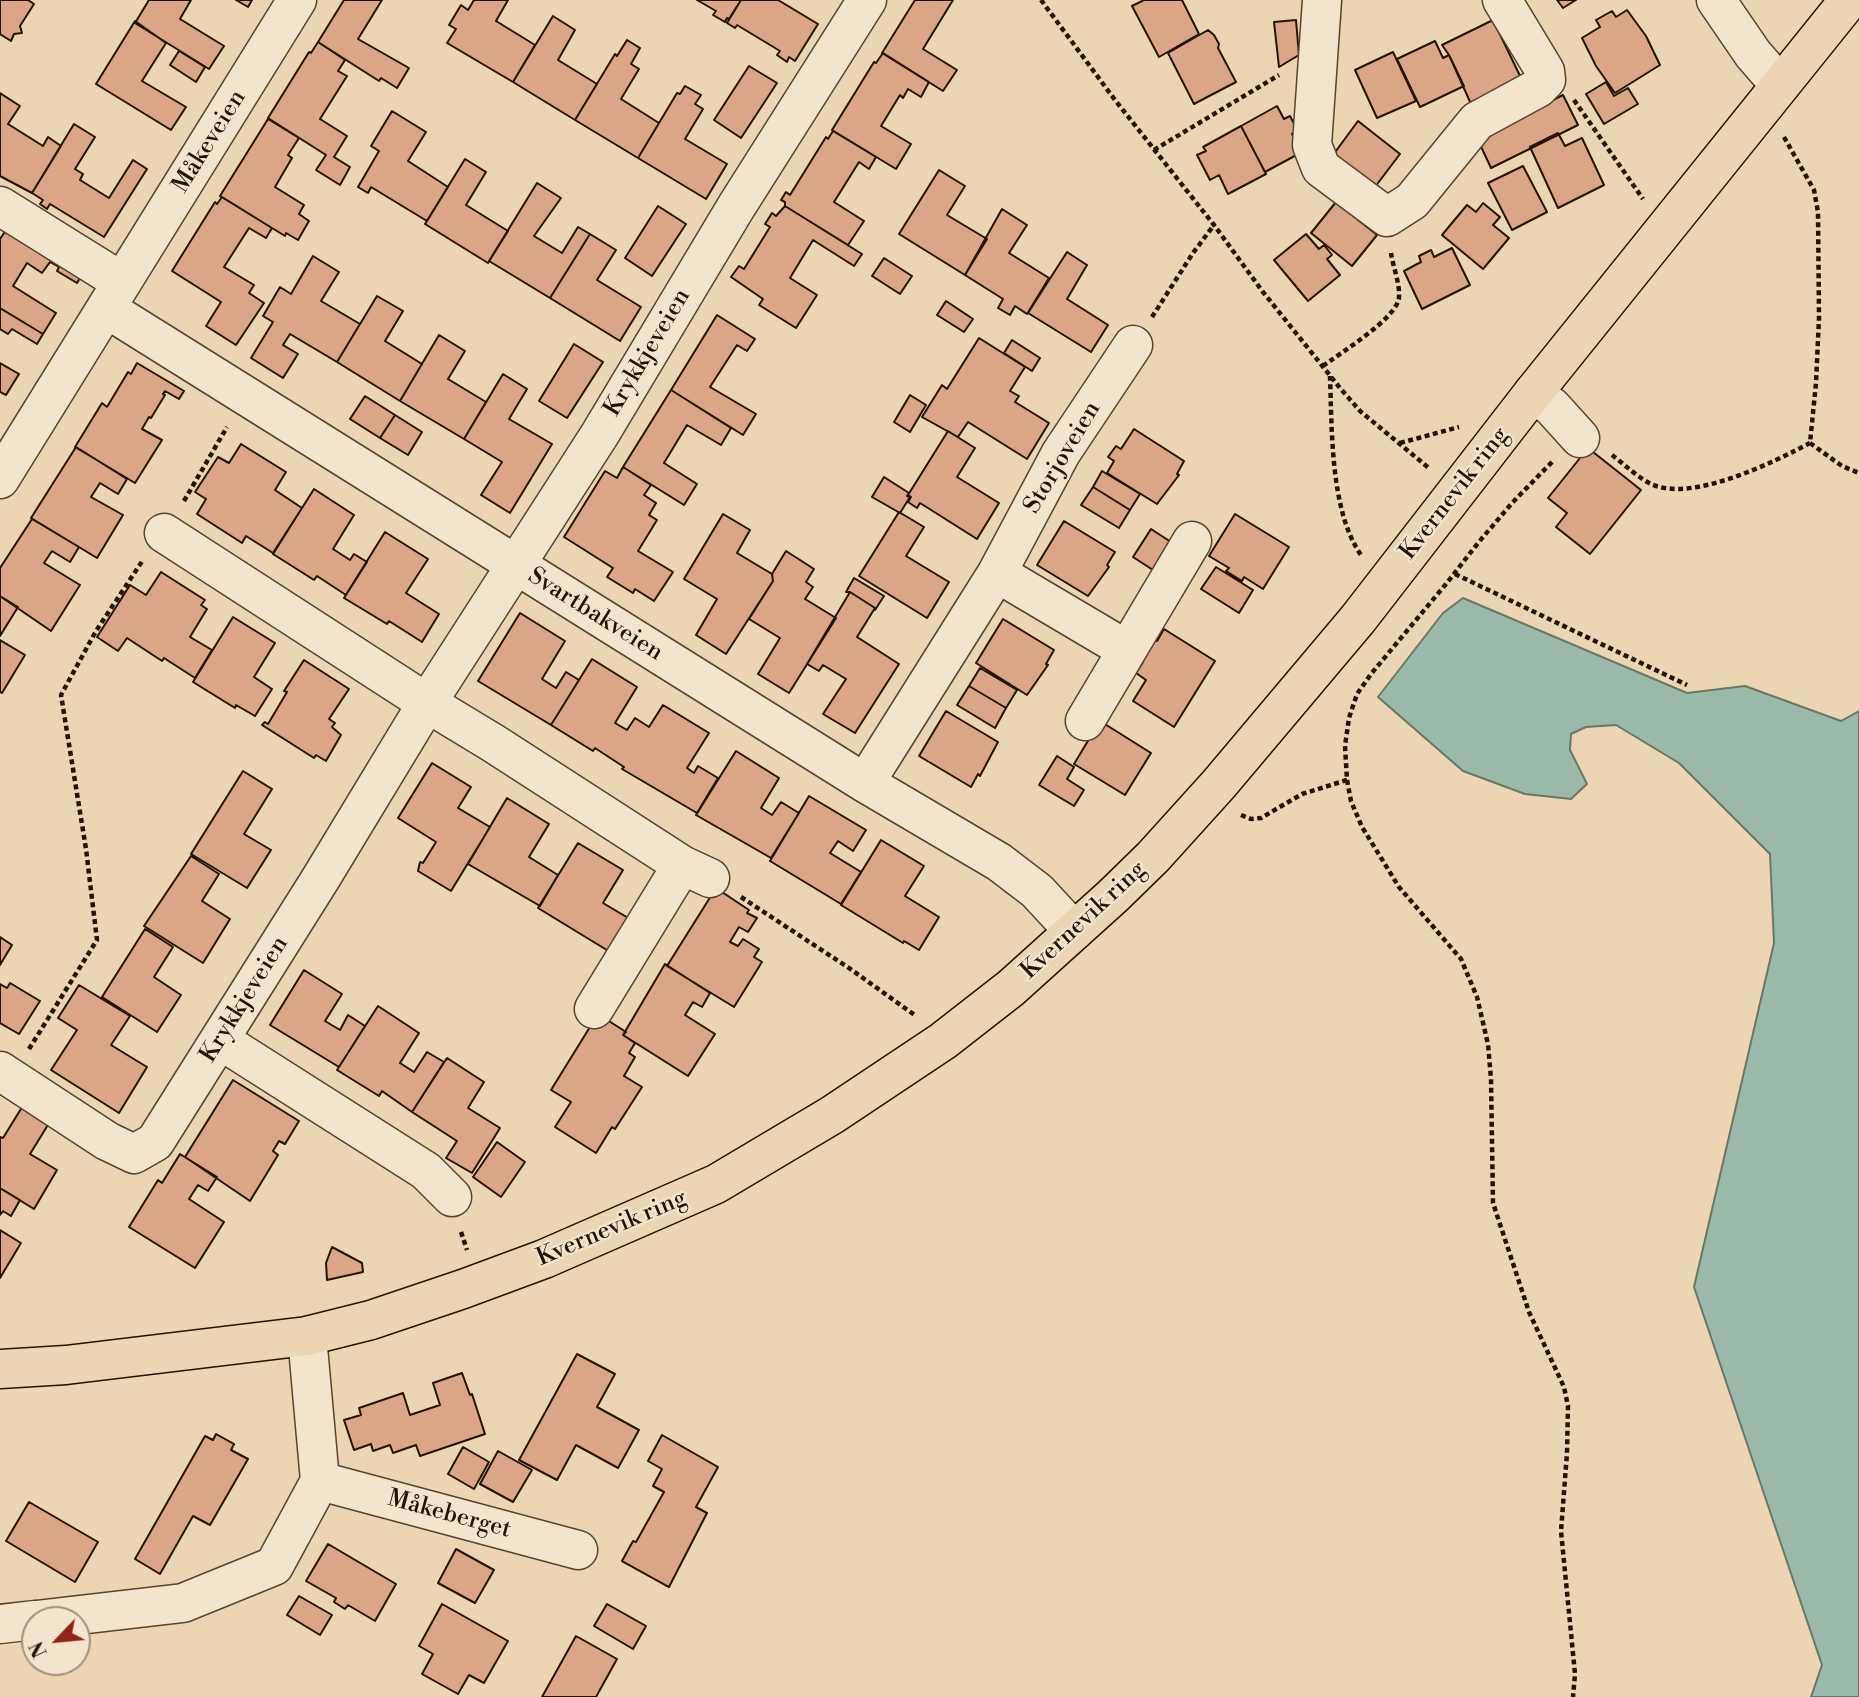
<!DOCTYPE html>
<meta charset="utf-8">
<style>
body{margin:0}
#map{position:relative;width:1859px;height:1697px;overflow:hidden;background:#ecd5b3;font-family:"Libre Bodoni",serif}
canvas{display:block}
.north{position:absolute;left:21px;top:1606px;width:70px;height:70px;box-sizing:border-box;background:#f3e4ce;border:2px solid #a1907c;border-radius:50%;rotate:244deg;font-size:19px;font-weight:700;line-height:28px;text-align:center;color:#251301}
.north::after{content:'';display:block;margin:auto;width:24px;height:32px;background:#8f2418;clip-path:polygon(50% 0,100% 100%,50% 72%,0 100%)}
</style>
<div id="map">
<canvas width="1859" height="1697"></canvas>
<div class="north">N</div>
</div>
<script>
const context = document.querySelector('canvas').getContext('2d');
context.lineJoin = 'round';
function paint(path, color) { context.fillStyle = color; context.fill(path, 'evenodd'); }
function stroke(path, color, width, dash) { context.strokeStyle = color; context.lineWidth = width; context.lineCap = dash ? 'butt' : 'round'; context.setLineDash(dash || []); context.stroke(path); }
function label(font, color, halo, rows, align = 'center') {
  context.font = font + ' "Libre Bodoni",serif'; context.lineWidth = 5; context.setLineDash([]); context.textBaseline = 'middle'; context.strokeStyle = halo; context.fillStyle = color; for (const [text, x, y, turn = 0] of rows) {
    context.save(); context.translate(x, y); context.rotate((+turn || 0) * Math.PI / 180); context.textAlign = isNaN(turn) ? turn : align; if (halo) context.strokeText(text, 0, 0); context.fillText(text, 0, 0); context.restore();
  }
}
const water = new Path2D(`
 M1463,598L1687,693L1745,686L1841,721L1859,711V1697H1811L1822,1665L1694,1287L1774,943L1770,854L1679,763L1616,725L1586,727L1571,734L1570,750L1587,784L1571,799L1525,794L1463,771L1378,697L1443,613Z`);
const building = new Path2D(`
 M0,0H28L34,4L20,26L22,33L14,34L11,41L0,34Z
 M149,0H191L180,19L224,46L209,69L135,23Z
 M236,0H252L248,7Z
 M344,0H382L358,39L409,68L397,88L381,78L379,81L318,42Z
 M474,0H508L496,21L535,45L513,82L447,43L456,29L449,25L461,5L468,10Z
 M697,0H741L729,19L727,18L725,22L713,15L716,11Z
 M741,0H778L818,24L795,61L789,57L787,62L777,55L780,51L737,25L735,28L727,23Z
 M915,0H953L923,49L957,70L943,91L882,53Z
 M1144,0H1182L1199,34L1159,57L1132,6Z
 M1557,0H1576L1563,8Z
 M1627,10L1646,36L1660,65L1615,93L1596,66L1582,38L1600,27L1596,20L1612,11L1616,17Z
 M553,16L575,30L558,60L597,84L575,120L513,82Z
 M1296,20L1299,55L1279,67L1274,22Z
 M1493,20L1522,80L1471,104L1449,55L1442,45Z
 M135,21L166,43L142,81L186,107L171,130L96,84Z
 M1208,30L1214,35L1219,44L1218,48L1236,82L1194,104L1168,53Z
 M627,40L640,48L631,64L639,69L621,99L659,123L638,158L575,120L615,54L617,56Z
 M1435,41L1443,58L1449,55L1464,86L1420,107L1397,59Z
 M318,42L345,60L338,71L347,76L320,119L347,136L334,157L350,167L340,185L316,170L326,155L268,118L309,52L311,53Z
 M179,51L205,67L196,82L170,65Z
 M1393,52L1416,101L1377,118L1355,70Z
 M883,53L929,82L921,97L908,89L903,98L900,95L881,126L911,144L896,169L832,130L874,62L876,63Z
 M749,66L777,83L741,138L714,120Z
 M1606,82L1614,96L1628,88L1638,104L1604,124L1586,94Z
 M685,86L701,95L695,104L703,109L685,139L727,164L706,199L638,158L677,93L680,94Z
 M0,93L20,106L8,124L43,146L48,137L61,146L32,193L0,176Z
 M1563,95L1578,125L1491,168L1477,138Z
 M1277,106L1284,119L1290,116L1298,131L1292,134L1302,152L1265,172L1241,126Z
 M392,111L426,132L408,161L448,187L427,221L371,187L368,193L358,187L379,151L371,146Z
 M268,119L299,138L288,155L292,158L275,187L304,205L299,214L309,221L298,240L286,233L285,236L220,196Z
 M1358,121L1400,154L1375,187L1333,155Z
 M74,124L95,137L75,169L83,174L80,180L109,198L133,160L147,169L104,237L50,204L47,209L40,204L43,200L32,193Z
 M1241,126L1266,174L1228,194L1219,175L1210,180L1197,155L1206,151L1203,147Z
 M833,131L876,157L869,169L859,162L834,202L864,221L848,245L785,206V202L781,200L786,192L790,195L826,137L828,139Z
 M1558,133L1565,146L1582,138L1604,185L1558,208L1530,147Z
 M465,159L486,172L466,205L508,231L488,263L425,224Z
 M1523,166L1547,212L1512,230L1488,183Z
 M939,170L965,186L947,215L987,239L965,275L899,234Z
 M537,183L561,198L534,236L562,253L578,227L590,234L550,298L489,261Z
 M222,197L272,228L266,238L249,228L224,267L254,285L249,293L264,303L236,345L206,326L221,302L172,271L215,202L217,204Z
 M1336,202L1377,235L1352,266L1311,233Z
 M1483,203L1500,217L1493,225L1509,238L1483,269L1442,235L1467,205L1476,212Z
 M658,206L686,224L652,276L625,258Z
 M785,206L862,254L854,266L813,240L790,278L817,295L796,328L759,305L763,299L731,277L739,266L744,269L770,227L765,224L772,213L776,216Z
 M1002,209L1027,225L1009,253L1049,278L1027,314L1015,306L1010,315L998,308L1003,299L965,275Z
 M8,227L83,273L77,283L57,271L59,267L50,262L42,273L27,263L13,286L56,313L43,334L0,308V239Z
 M590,234L616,250L597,280L641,307L620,341L550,298Z
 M1306,234L1319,249L1324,245L1332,255L1327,259L1340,275L1308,301L1274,260Z
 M1452,248L1470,285L1422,309L1404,271L1421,262L1419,256L1431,250L1434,257Z
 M1067,252L1087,265L1067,299L1108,325L1091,352L1028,313Z
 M313,256L339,272L321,301L360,324L337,362L290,334L283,345L298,354L283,378L251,358L273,322L263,316L280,287L291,294Z
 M884,258L912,276L900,294L872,276Z
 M377,296L403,311L385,341L422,364L400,401L337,362Z
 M946,301L973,319L964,332L937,315Z
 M0,308L43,334L37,344L12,329L8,334L0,329Z
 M717,315L755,339L747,351L737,345L710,387L756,414L743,435L671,390Z
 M439,335L465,351L448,379L486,402L464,439L400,401Z
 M979,338L1025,367L1010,391L1019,396L1015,402L1049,423L1027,459L968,422L958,437L922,417L942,385L947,389Z
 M1012,340L1040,358L1032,371L1004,353Z
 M574,344L603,362L567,418L539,401Z
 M0,363L19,374L6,395L0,392Z
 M137,363L184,391L179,399L165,391L163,394L165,395L151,418L149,417L142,429L162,440L135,483L75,447L102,403L107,407L128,372L131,374Z
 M503,374L527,389L509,419L552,444L510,513L481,495L502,462L464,439Z
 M671,390L731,428L721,445L687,425L664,463L697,484L684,505L623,467Z
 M910,395L926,405L910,432L894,422Z
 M365,396L395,415L380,438L350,419Z
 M395,415L422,432L408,455L380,438Z
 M1134,429L1184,461L1177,474L1179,475L1157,504L1107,473L1114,461L1108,457L1116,446L1121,449Z
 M948,431L975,448L957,477L999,503L977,539L920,503L917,508L908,502L911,497L908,495Z
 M241,444L286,472L275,490L302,508L273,553L246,536L242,543L197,514L206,499L195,492L218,457L229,463Z
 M76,447L127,479L118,494L100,483L91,497L123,515L97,558L31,518Z
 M1588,448L1641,490L1590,554L1556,527L1567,513L1548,498Z
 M623,467L651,485L644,495L656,503L649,515L657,520L638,551L673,572L654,601L635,589L633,593L607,577L613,568L564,537L605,471L617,478Z
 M1102,471L1140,494L1130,510L1093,487Z
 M884,477L909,493L907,496L910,497L900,513L872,497Z
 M1093,487L1130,510L1119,528L1081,505Z
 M314,489L354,515L333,549L350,560L354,554L367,562L346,595L317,576L314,580L273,554Z
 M899,512L924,527L906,556L949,582L927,618L859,576Z
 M723,514L750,530L737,553L772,574L773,581L726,654L696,635L717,599L684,579Z
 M1235,514L1289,547L1263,589L1244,577L1242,581L1226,571L1229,568L1209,556Z
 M32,519L79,547L70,562L52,551L44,563L80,585L51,631L0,596V568Z
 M1064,521L1115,552L1107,565L1109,567L1088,596L1037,565Z
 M1151,529L1171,542L1153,570L1133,557Z
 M385,532L428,559L406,593L439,614L422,642L389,621L387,624L344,598Z
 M786,551L814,569L806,582L813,587L805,599L836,618L789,693L758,674L780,638L749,619L773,581L772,574Z
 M1216,567L1253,590L1239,613L1201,589Z
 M161,572L205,600L201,605L207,609L190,637L212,650L195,678L164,658L162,661L127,638L118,651L97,637L130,585L146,595Z
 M854,578L884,596L875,610V608L850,592H846Z
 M850,592L875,608L857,637L899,664L855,733L823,714L846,679L823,665L819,671L807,664Z
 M0,596L18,607L0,636Z
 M520,613L565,641L542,679L556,688L566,672L579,680L551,725L478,681Z
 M233,617L275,643L254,677L272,689L255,716L236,705L235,708L193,682Z
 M1003,619L1054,650L1046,664L1048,665L1027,695L976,663Z
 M1164,629L1215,661L1174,727L1133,701L1146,680L1136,673L1143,662L1139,659L1152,638L1157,641Z
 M0,640L25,655L2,693L0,692Z
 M592,659L637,687L615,723L627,730L635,718L649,727L663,705L709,733L687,768L694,773L698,766L718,778L697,813L622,769L624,767L595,748L593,751L551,725Z
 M304,660L349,689L329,719L335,723L332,727L341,735L326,761L316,755L314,758L262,725L265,722L268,724L287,692L284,691Z
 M980,668L1017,690L1006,708L969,686Z
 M969,686L1006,708L995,728L957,705Z
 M946,711L998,742L980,776L978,774L971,787L919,756Z
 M1100,721L1151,753L1125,795L1074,764Z
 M736,751L779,778L761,808L772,815L781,802L799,813L771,858L696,815Z
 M1057,756L1074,767L1067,779L1084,790L1074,806L1039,785Z
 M432,763L471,787L458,808L490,827L451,891L418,871L420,862L423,863L436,842L398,818Z
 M243,771L272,789L244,834L271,850L247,888L191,854Z
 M809,796L866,830L853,851L838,841L830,853L861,872L841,904L770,861Z
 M507,798L549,824L529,857L558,875L540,906L468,864Z
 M881,840L924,866L905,896L939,917L919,950L904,941L903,943L841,905Z
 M578,843L623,870L603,903L635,922L615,955L538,908Z
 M191,856L219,874L202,901L230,919L203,963L144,926Z
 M716,888L749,910L747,913L757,918L748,932L739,927L730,942L738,946L743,939L759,949L754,957L762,962L734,1007L667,966Z
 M145,929L173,947L154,977L181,995L157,1032L102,997Z
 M0,937L12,945L0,965Z
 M665,964L710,993L702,1007L693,1002L685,1015L715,1034L688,1076L623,1035Z
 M304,970L342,994L325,1021L340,1030L348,1015L365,1026L339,1067L270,1025Z
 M10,983L40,1001L19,1034L0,1023V984L7,988Z
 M79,985L130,1016L111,1045L147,1067L119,1113L51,1070L77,1030L58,1018Z
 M378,1006L419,1033L400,1063L414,1072L427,1052L444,1062L412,1112L382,1091L379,1096L337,1070Z
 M598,1014L626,1032L623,1035L635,1043L629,1053L635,1057L624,1076L642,1087L615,1129L612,1127L596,1153L555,1127L571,1102L551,1090Z
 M447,1058L484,1082L468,1108L500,1128L472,1173L446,1158L457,1141L412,1112Z
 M233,1080L299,1121L285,1144L279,1141L273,1151L278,1155L250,1201L185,1157Z
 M24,1104L51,1120L30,1154L57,1170L34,1209L0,1188V1137L3,1138Z
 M497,1142L525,1162L501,1197L473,1177Z
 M180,1154L217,1177L208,1191L198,1185L189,1199L224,1222L195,1268L129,1227L158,1180L162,1183Z
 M0,1188L20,1200L11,1216L3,1211L0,1215Z
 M0,1230L21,1243L0,1278Z
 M332,1247L362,1263L363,1272L327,1280L326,1263Z
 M577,1354L615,1374L597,1407L639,1430L618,1468L576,1445L557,1480L519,1460Z
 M462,1373L470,1395L472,1394L485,1434L420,1456L416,1445L393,1453L390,1445L373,1451L371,1444L354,1450L344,1420L361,1415L359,1408L403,1393L410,1415L440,1405L433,1383Z
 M216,1434L234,1444L231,1450L248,1459L210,1525L193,1516L160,1574L135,1559L205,1436L213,1440Z
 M662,1435L718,1467L696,1507L707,1513L669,1587L622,1561L633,1541L636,1542L664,1492L653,1486L662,1469L648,1461Z
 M463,1447L489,1462L474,1489L448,1474Z
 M498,1451L532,1470L513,1502L480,1484Z
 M29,1502L98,1542L75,1582L6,1541Z
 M328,1544L396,1584L375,1621L348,1605L345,1609L334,1602L336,1598L306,1581Z
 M456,1549L494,1570L475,1603L438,1583Z
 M299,1596L332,1615L320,1635L287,1615Z
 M442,1604L508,1641L484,1683L469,1675L458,1694L422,1674L433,1654L419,1646Z
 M607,1604L646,1626L633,1649L594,1626Z
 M576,1636L617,1659L596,1697H542Z`);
const path = new Path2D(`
 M1041,0L1115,100L1214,225L1263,292L1340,388L1360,411L1430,469
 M1574,100L1643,199
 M1784,137L1814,190L1818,212L1819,318L1816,383L1810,443
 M1154,150L1279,75
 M1152,317L1193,253L1214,225
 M1323,366C1340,353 1398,318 1399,297C1400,283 1393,267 1391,253
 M1330,376C1332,429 1330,511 1361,555
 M1400,443L1459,427
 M1810,443L1842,466L1859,473
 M1612,455C1624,464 1637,477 1651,484C1692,503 1774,462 1810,443
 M1552,462L1512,503L1478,543L1446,584L1371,674L1357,694L1349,718L1345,746L1347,780L1351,801L1362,827L1399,887L1461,959L1477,997L1488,1044L1491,1079L1493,1203L1529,1312L1564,1387L1568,1406L1567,1453L1561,1531L1575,1674L1573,1697
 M184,501L227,427
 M1455,574L1687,685
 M1241,815L1251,819L1261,818L1302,794L1347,780
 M741,897L849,968L916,1016
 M29,1049L97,940L86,849L61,695L96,631L143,560
 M461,1232L467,1250`);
const minor = new Path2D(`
 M1322,0L1312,145L1321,168L1387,217L1412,201L1477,121L1538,88L1546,80L1545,71L1502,0
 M1716,0L1753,54L1780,85
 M0,206L122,282
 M107,309L865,783L999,862L1037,891L1074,931
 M1533,393L1552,407L1580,438
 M0,479L297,0
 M164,533L427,703L493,743L682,865L710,878
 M997,573L1127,650
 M1085,721L1192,541
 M865,783L997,573L1061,453L1133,345
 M594,1009L682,865
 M220,1040L426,1171L452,1197
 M0,1071L107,1141L134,1154L155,1142L321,878L427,703L600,434L736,207L867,0
 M307,1336L320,1481L578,1550
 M36,1620L183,1603L274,1566L320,1481
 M0,1624L35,1620`);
const major = new Path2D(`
 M0,1369L66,1365L307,1336L371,1320L463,1289L544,1259L716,1184L832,1115L943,1041L1011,988L1113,896L1153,857L1219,784L1358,619L1533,393L1849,0`);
const streetNames = [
 ["Måkeveien",210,142,-58],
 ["Krykkjeveien",648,353,-59],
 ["Storjoveien",1063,458,-59],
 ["Kvernevik ring",1455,494,-52],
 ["Svartbakveien",595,615,32],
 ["Kvernevik ring",1084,921,-43],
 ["Krykkjeveien",245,1000,-58],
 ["Kvernevik ring",612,1229,-23],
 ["Måkeberget",449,1515,15]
];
paint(water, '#9ab9a8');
stroke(water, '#6b7765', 2);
paint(building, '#daa686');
stroke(building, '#251301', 2);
stroke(minor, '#57442e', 41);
stroke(major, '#251301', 41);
stroke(path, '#251301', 4.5, [5, 3.5]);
stroke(minor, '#f3e4ce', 38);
stroke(major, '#ecd5b3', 38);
label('24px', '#251301', '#f3e4ce', streetNames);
</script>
